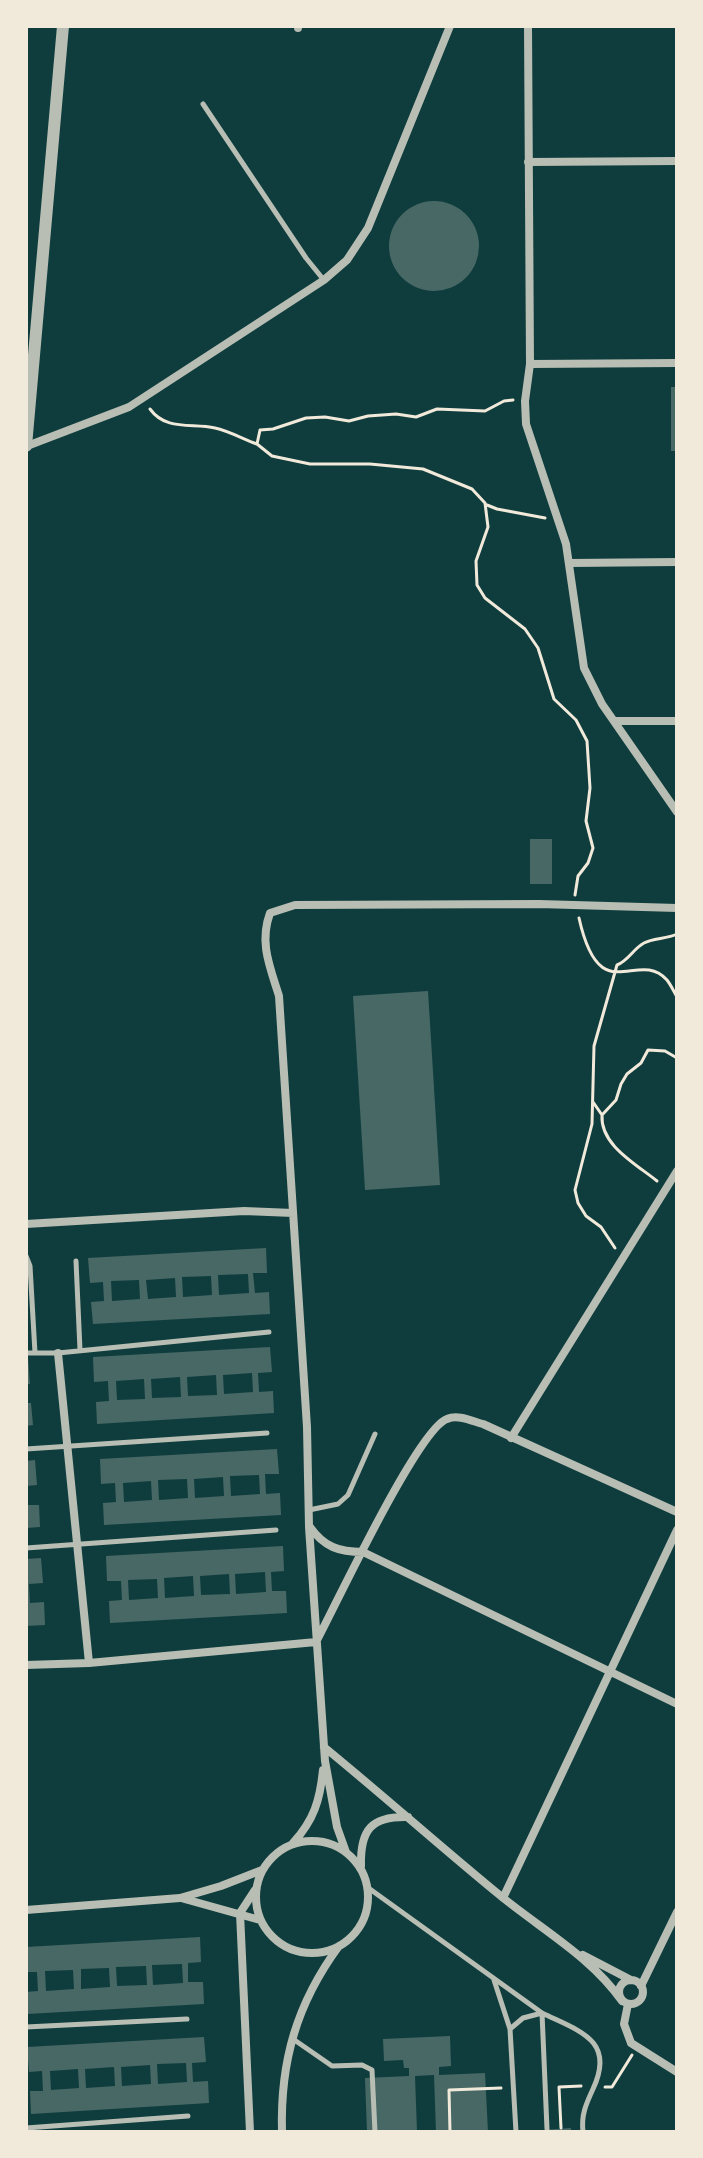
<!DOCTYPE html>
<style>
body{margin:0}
#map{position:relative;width:703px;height:2158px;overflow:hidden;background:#0f3d3e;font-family:"Zilla Slab",serif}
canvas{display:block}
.frame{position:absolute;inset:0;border:28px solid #f1e9da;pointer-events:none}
</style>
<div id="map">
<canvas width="703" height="2158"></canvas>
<div class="frame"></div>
</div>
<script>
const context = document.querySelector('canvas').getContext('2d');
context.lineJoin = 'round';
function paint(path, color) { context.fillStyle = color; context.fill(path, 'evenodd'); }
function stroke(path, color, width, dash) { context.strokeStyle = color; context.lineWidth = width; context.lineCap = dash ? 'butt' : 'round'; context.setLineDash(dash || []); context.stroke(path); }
const building = new Path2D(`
 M389 246a45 45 0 1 1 90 0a45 45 0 1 1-90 0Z
 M671,387H677V451H671Z
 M530,839H552V884H530Z
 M428,991L440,1185L365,1190L353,996Z
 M266,1248L267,1273H253L255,1293L269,1292L270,1314L93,1324L91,1302L104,1301L103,1282L90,1283L88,1258ZM248,1274L249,1293L219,1295L218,1275ZM211,1276L212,1295L183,1297L182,1277ZM175,1278L176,1297L148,1299L146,1280ZM139,1280L140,1299L112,1301L111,1281Z
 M270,1347L272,1372L258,1373L259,1392L273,1391L274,1413L97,1424L96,1402L109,1401L108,1381L94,1382L93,1357ZM252,1373L253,1392L224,1394L223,1375ZM216,1375L217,1395L188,1396L187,1377ZM180,1377L181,1397L152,1398L151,1379ZM144,1379L145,1399L117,1400L116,1381Z
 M26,1357H28L30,1384H26Z
 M26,1403H31L33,1425L26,1426Z
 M277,1449L279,1474H265L266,1494L280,1493L281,1515L104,1525L103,1503L116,1502L115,1483L101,1484L100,1459ZM259,1475L260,1494L231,1496L230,1476ZM223,1477L224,1496L195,1498L194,1479ZM187,1479L188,1498L159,1500L158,1480ZM151,1481L152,1500L124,1502L123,1483Z
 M35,1460L37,1485L26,1486V1461Z
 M26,1505H39L40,1527L26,1528Z
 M283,1546L284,1571L271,1572L272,1591H286L287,1613L110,1623L109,1601L122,1600L121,1581H107L106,1556ZM265,1572L266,1592L236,1594L235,1574ZM229,1574L230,1594L201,1595L200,1576ZM193,1576L194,1596L165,1598L164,1578ZM157,1579L158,1598L129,1600L128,1580Z
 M41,1558L43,1583L29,1584L30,1603L44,1602L45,1625L26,1626V1559Z
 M200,1937L201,1962L188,1963V1982H203L204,2004L27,2014L26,1992L38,1991L37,1972H26V1947ZM182,1964L183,1983L153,1985L152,1965ZM146,1966L147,1985L117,1986L116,1967ZM109,1968L110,1987L81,1989V1969ZM73,1970L74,1989L46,1991L45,1971Z
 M450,2036L451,2066L439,2067V2075L485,2073L488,2132H436L434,2075L415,2076L417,2132H367L365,2078L409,2076V2068H404L403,2060L384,2061L383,2039Z
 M204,2037L206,2062L192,2063L193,2082L208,2081L209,2103L31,2114L30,2091H43L42,2071L29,2072L27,2047ZM186,2063L187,2082L158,2084L157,2064ZM150,2065L151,2084L122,2086L121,2067ZM114,2067L115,2086L86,2088L85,2069ZM78,2069L79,2088L51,2090L50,2071Z
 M571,2128V2132H543V2130Z`);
const path = new Path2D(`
 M513,400L504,401L485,411L437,409L416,417L396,414L368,416L349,421L325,417L306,418L273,429L260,430L257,444L272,456L310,464H370L423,469L472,489L485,503L488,527L476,561L477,585L485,598L525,629L538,648L554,699L576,720L587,741L590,788L586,821L593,848L588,863L578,876L575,895
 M150,409C166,431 191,423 215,428C229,431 243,439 257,444
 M487,505L497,509L545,518
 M579,918C600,1012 637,947 667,980C671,985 674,992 677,997
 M593,1102L602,1115
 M657,1181C636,1164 600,1145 602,1115L616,1100L621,1084L627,1074L641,1063L648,1050L665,1051L677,1058
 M615,1248L601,1227L586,1216L578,1203L575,1190L592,1124L594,1046L617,965C629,960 633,949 644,943C653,938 667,939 677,934
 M605,2087H612L632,2055
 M561,2128L559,2087L581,2086
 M450,2132L449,2090L501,2088`);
const service = new Path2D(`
 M203,104L306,258L323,279
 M26,1256L30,1266L35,1353
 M76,1261L80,1350
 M26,1353H58L269,1332
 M26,1449L267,1433
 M309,1510L338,1504L348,1495L375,1434
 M26,1548L276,1530
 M367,1887L542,2013L547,2129
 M494,1980L510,2029L516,2132
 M26,2027L187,2019
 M510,2029L523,2018L542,2013C579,2031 616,2040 593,2089C586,2104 581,2115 583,2132
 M293,2039L332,2066L362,2065L372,2070L375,2132
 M26,2128L188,2116`);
const minor = new Path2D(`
 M528,26L530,364L677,363
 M298,28V26
 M528,162L677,161
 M530,364L525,401L526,424L566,544L584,668L602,704L677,812
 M27,446L129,407L324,280L347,260L368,228L450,26
 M570,563L677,562
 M615,721H677
 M26,1224L244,1211L293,1213
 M58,1353L89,1663
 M511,1438L677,1171
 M310,1527C324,1547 339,1552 363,1552L677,1704
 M26,1665L89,1663L316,1642C336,1605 418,1429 447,1419C458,1414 472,1421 483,1424L677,1512
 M324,1747C384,1796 442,1848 502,1897C544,1931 591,1957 622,2001
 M256 1897a56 56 0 1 1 112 0a56 56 0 1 1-112 0Z
 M293,1843C314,1820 320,1800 323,1770
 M346,1852L337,1827L325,1761L309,1527L307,1427L279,996C270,967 259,943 270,913L295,905L539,904L677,908
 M361,1866C360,1829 372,1816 408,1817
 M181,1898L260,1920
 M503,1898L677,1530
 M26,1910L180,1898L221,1886L262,1870
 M583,1955L631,1980
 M619 1992a12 12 0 1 1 24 0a12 12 0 1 1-24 0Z
 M641,1986L677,1912
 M628,2004L624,2024L631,2043L677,2072
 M250,2132L240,1913L255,1890
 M282,2132C280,2061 297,2003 339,1946`);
const tertiary = new Path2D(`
 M26,446L63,26`);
paint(building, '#486865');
stroke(path, '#f1e9da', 3);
stroke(service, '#b8beb3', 5);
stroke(minor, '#b8beb3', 8);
stroke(tertiary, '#b8beb3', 12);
</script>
